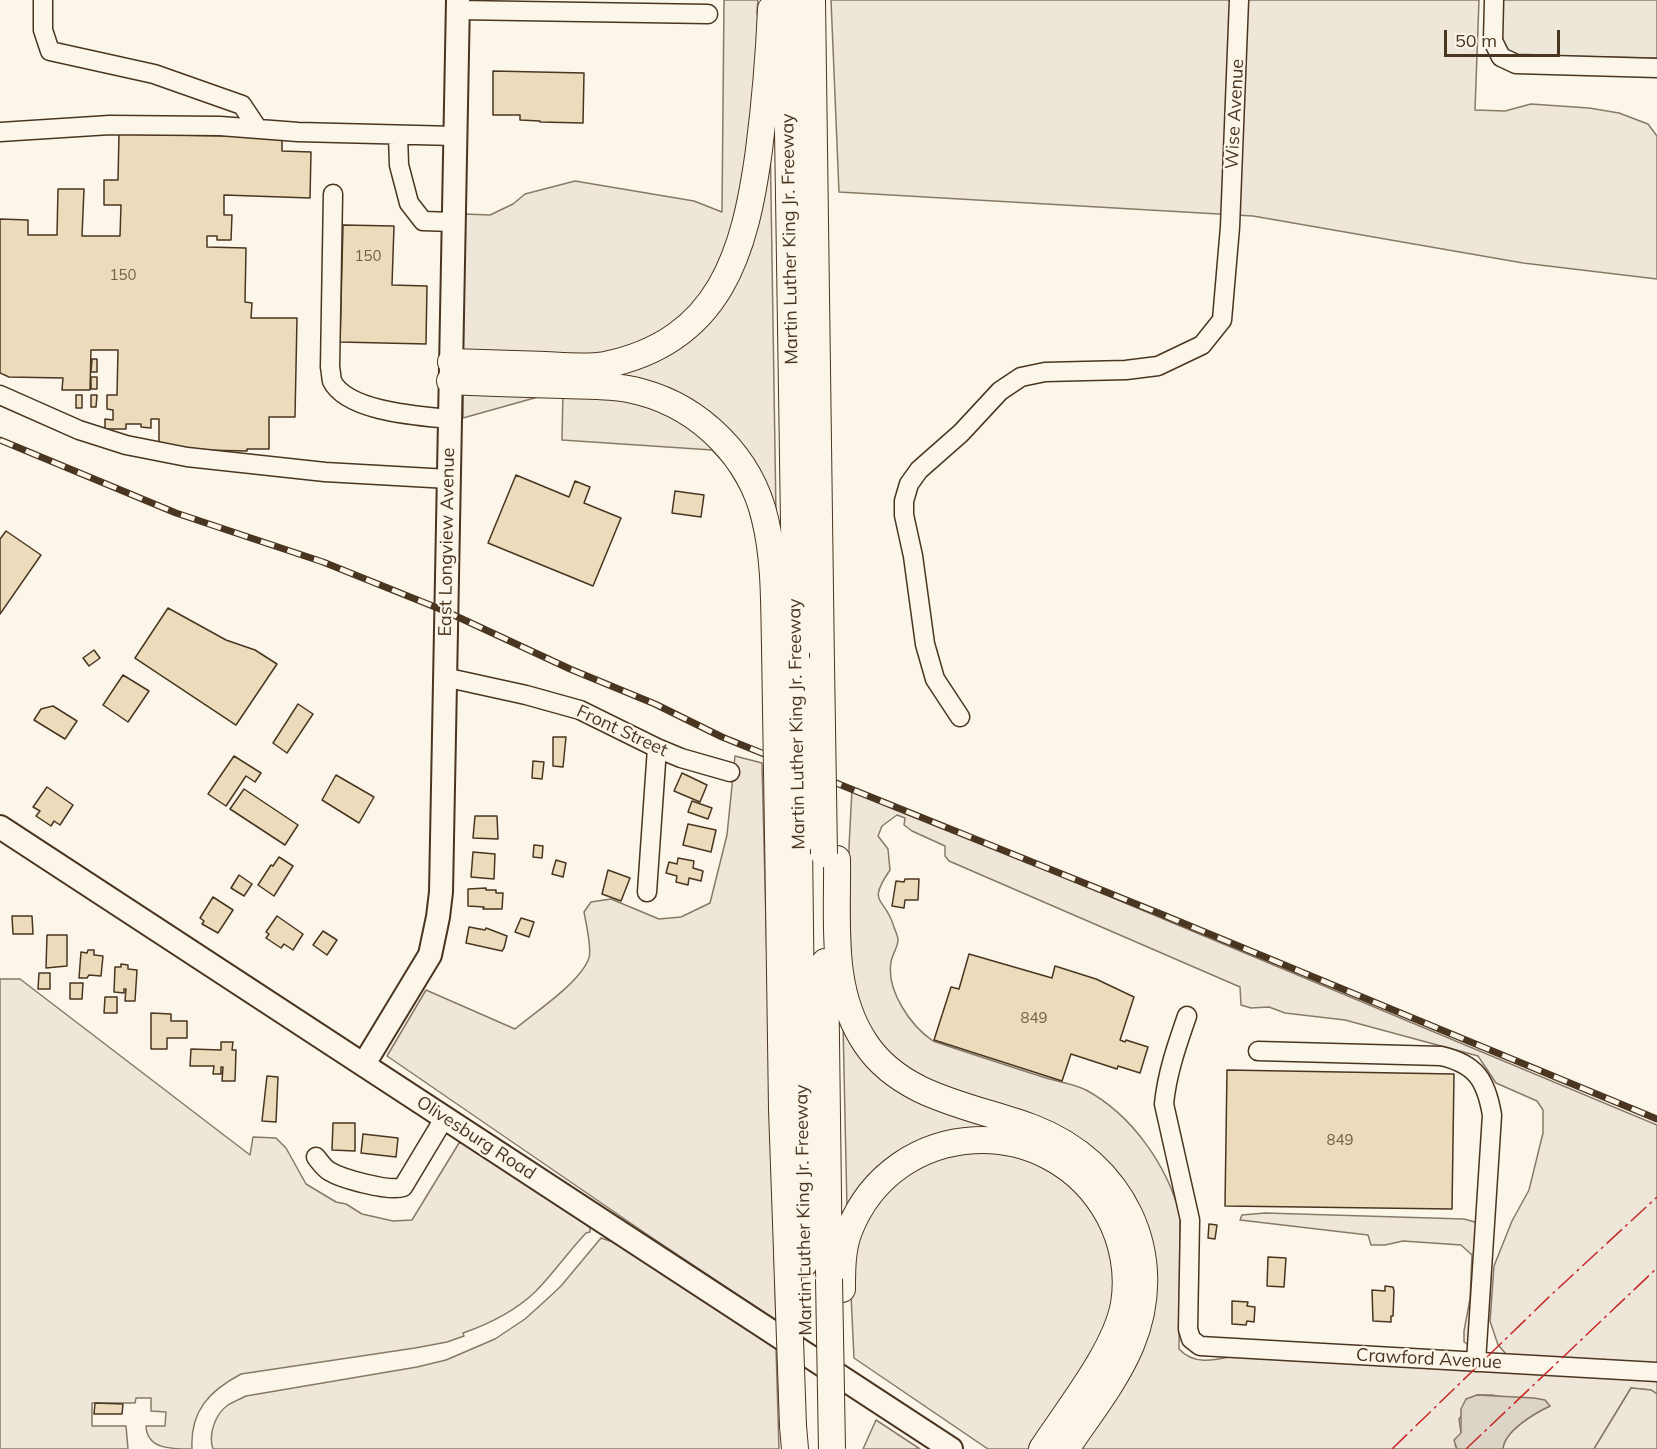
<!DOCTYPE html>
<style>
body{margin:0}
#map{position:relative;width:1657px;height:1449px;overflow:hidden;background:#fbf6e9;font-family:Mulish,sans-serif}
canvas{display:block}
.scale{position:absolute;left:1444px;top:30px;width:116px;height:27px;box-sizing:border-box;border:3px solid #4a3520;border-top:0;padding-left:8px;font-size:18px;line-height:21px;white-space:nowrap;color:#4a3520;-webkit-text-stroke:4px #fbf6e9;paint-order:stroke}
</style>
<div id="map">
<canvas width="1657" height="1449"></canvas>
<div class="scale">50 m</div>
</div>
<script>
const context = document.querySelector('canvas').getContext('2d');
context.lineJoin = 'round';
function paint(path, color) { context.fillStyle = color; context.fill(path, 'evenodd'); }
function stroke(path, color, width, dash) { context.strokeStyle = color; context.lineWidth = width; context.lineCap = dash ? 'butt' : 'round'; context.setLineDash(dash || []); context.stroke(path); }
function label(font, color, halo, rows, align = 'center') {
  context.font = font + ' Mulish,sans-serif'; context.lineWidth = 4.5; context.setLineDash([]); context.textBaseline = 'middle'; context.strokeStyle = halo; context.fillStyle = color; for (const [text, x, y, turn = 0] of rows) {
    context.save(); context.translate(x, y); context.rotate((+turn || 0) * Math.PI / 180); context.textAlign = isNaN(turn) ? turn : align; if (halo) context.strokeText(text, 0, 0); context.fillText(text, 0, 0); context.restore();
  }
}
const green = new Path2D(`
 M724,0H758L757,11L770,129L776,515L762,564L747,500L727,466L712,450L562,440L563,390L463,418L464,214L490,215L513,204L525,194L575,181L694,201L722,212Z
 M831,0H1479L1475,110L1505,111L1531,104L1589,108L1619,113L1648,124L1657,136V279L1523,263L1253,216L839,192Z
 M735,756L762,763L776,1320L645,1233L387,1056L426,990L515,1029C535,1012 580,983 589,958C592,948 586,923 584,912L591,902L611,899L659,919L681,917L710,903L727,835Z
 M852,789L1657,1125V1364L1507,1355L1498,1345L1490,1321L1494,1266L1512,1221L1529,1190L1543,1133V1110L1537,1101L1496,1083L1478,1056L1345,1020L1285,1013L1269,1007L1251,1008L1241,1005L1240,987L949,861L945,856V846L912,831L904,825L905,818L897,815L882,826L878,836L888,849L890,870C866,905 885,896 894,927C895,930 898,936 898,940C898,947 892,955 891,962C886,991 911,1026 933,1041C971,1054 1009,1066 1046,1078C1059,1082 1075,1084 1086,1090C1132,1115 1167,1165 1180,1215L1179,1349C1195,1367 1219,1359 1240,1355L1657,1379V1394L1651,1390L1631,1388L1594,1449H1503C1504,1431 1535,1413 1550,1406L1492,1395H1477L1459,1419L1461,1433L1455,1445L1457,1449H988L854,1358L847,1209L843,1023L851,979L849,847Z
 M0,979H20L250,1155L253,1137L276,1138L286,1148L306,1184L336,1202L346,1204L362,1214L393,1221L412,1220L459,1143H462L590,1227V1232L586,1233C568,1252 553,1274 535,1292C514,1312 489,1324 463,1333L464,1336L447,1342L415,1348L241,1374C209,1391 190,1411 192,1449C170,1449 147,1449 146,1426H165L166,1412L151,1411V1398H136L135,1403H92V1426H126L128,1449H0Z
 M1265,1213L1464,1219L1475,1222L1479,1232L1472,1337L1467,1344L1464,1342V1331L1470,1299L1472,1255L1461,1245L1403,1241L1385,1245H1371L1368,1235L1240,1220L1242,1215Z
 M601,1238L613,1242L776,1347L779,1449H213C208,1435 215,1414 228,1405C233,1402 240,1399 246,1396L417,1367L446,1360L495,1339L525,1319L545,1301L561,1286Z
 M876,1420L920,1449H863Z`);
const parking = new Path2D(`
 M1502,0H1657V58L1515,55L1504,47L1502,34Z
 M1631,1388L1651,1390L1657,1394V1449H1594Z`);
const water = new Path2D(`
 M1477,1395L1534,1398L1545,1400L1550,1406C1535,1413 1504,1431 1503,1449H1457L1454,1440L1461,1433V1409L1466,1399Z`);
const building = new Path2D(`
 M493,71L584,73L583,123L540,122V121L520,120V115H493Z
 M119,134L282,137V151L311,152L310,198L224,195V215H232L231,240H217V236H207V247L246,248L245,302L252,303L251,318H297L295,417H269V449H247V451L159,449V419H151V428L141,427V424H126V429H105V419L113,420V410L107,409V395H117L118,350H91L90,390H62L63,378L9,377L0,373V219L28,220V235H57L58,189H84L82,236H120L121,205H104V180H118Z
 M343,225L394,226L392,285L427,286L426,344L340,342Z
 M92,359H97V372H91Z
 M91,377H97V389H91Z
 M76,395H82V408H76Z
 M91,395H97L96,407H91Z
 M516,475L569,497L575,481L590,487L584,503L621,518L593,586L488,543Z
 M675,491L704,495L701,517L672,513Z
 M6,531L41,555L0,614V539Z
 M168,608L226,640L255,650L277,664L236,725L135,658Z
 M94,650L100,658L89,666L83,658Z
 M123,675L149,691L128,722L103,705Z
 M298,704L313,714L287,753L273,743Z
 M53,706L77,721L65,739L34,720L41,709Z
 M553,737H566L563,767L553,766Z
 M234,756L261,773L255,782L246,776L226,806L208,794Z
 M533,761L544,762L542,779L532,778Z
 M682,773L707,785L700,802L674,791Z
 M336,775L374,797L359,823L322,800Z
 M47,787L73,805L60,825L54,821L51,826L36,816L40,811L33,807Z
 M244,789L298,825L285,845L230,809Z
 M692,801L712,808L708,819L688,812Z
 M475,816H497L498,839L473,838Z
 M688,824L716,830L711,852L683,845Z
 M534,845L543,846L542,858L533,857Z
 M473,852L495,854L494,879L471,877Z
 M279,857L293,866L274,896L258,885L271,865L273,866Z
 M678,858L694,861L693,868L703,871L701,881L689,878L688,885L676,882L677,876L666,873L669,862L677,864Z
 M556,860L566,863L563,877L552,874Z
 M608,870L630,878L621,901L602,894Z
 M239,875L252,884L244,896L231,888Z
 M905,879H919L918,900H905L904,908L892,906L896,881L904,882Z
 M486,888V890H496V893H503L502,909H483L484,907L468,906V889Z
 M213,897L233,910L218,933L202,924L204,921L200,918Z
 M12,916H32L33,934H13Z
 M277,916L303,934L293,950L284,944L281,948L266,938L269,934L266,932Z
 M521,918L534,922L529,937L515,932Z
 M469,927L485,930L486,928L507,936L504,948L502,951L466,943Z
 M323,931L337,940L327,955L313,945Z
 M47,935H67V966L46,968Z
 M88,950H94V955L103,956L101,976L89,975L87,978H79L81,952L87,953Z
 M969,954L1052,978L1055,966L1096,979L1134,997L1120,1040L1125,1042L1126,1040L1148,1047L1140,1073L1118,1066L1117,1069L1071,1054L1062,1081L934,1040L951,987L959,989Z
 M121,964L128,965V969L137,970L135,1001H125L126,989H124V993L114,992L115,967H121Z
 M39,973H50V989H38Z
 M70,983H83L82,999H70Z
 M105,997H117V1013H104Z
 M151,1013L171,1014V1021H187V1038H167V1049H151Z
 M221,1042H233L232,1050H236L235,1081H222L223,1067H221V1074H213L214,1066H190L191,1049L221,1050Z
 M1227,1070L1454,1074L1452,1209L1225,1206Z
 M267,1076L278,1077L276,1122L262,1121Z
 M333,1123H355V1151L332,1150Z
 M363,1134L398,1138L396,1157L361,1153Z
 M1209,1224L1217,1225L1215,1239L1208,1238Z
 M1268,1257L1286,1258L1284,1287L1267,1286Z
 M1385,1286L1393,1287L1394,1291L1393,1316H1391V1322L1373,1321L1372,1290L1385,1291Z
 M1232,1301L1248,1302L1247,1306L1255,1307L1254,1322L1247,1321L1246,1325L1232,1324Z
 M95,1403L123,1404L122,1414H94Z`);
const minor = new Path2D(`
 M43,0V30L50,51L154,74L242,105L258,129
 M1494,0L1493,41L1501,57L1516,64L1657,68
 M458,10L708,14
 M0,132L110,125L220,126L298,132L455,136
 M398,135L399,165L409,203L423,221L453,222
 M333,194L330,367C331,371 331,377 332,381C347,412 421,416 450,419
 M0,395L79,430L126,445L187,457L325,472L449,479
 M444,677L526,695L580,710L657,748L681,758L730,772
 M960,717L935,679L925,644L913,556L904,515V501L909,484L919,470L961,433L1000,391L1021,377L1045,372L1126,370L1158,366L1202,345L1222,320L1230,227L1239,0
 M647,892L657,748
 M1187,1016C1177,1045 1167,1073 1164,1104L1190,1220L1188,1329L1191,1339L1200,1346L1657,1372
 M1258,1051L1441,1056C1476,1064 1486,1080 1492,1115L1476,1362
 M316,1157C320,1162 324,1168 329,1171C342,1179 390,1192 403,1187L445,1117`);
const major = new Path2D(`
 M0,827L951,1449
 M364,1064L430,955L438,917L441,892L458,0`);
const highway = new Path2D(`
 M786,0L796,653
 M812,0L821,664
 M451,362C482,363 514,364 546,365C565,366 586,368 605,365C721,341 745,252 759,150C765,103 769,56 771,9
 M450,381C488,383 526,384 564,385C590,386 616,385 641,392C701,408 751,458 765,519C775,560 774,604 775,646
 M778,834L782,1109L787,1251
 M799,843L804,1264
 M837,859C838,921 829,990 866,1044C903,1099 975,1106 1033,1128C1122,1162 1169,1254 1131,1345C1116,1381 1088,1416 1066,1449
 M825,962L829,1273
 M842,1289C842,1270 842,1249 849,1231C894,1116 1051,1109 1109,1216C1123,1242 1129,1274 1124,1304C1116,1350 1068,1409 1042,1449
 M793,1426L795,1449`);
const rail = new Path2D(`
 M0,440L176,513L323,562L445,611L570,669L655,704L722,737L1166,916L1657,1119`);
const highwayBridge = new Path2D(`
 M775,646L778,834
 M796,653L799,843
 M821,664L824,854
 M787,1253L793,1426
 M829,1279L832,1449`);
const power = new Path2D(`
 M1392,1449L1551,1295L1657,1197
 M1466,1449L1657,1268`);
const numberNames = [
 ["150",368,256],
 ["150",123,275],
 ["849",1034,1018],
 ["849",1340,1140]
];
const streetNames = [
 ["Wise Avenue",1235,114,-87],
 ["Martin Luther King Jr. Freeway",790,239,-91],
 ["East Longview Avenue",447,542,-89],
 ["Martin Luther King Jr. Freeway",797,724,-91],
 ["Front Street",622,731,25],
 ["Olivesburg Road",476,1138,33],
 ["Martin Luther King Jr. Freeway",804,1210,-91],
 ["Crawford Avenue",1429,1359,3]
];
paint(green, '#ede6d9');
stroke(green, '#887966', 1.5);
paint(parking, '#ede7d9');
stroke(parking, '#887966', 1.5);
paint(water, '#dcd4c6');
stroke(water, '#887966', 1.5);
paint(building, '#ecdcbc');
stroke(building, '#4a3520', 1.5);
stroke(minor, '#4a3520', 21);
stroke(major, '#4a3520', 26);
stroke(highway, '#4a3520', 28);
stroke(minor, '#fbf6e9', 18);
stroke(major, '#fbf6e9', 22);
stroke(highway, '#fbf6e9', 26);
stroke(rail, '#4a3520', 7);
stroke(rail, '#fbf6e9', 4.5, [14]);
stroke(highwayBridge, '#4a3520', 28, []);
stroke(highwayBridge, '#fbf6e9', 26);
stroke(power, '#c62828', 1.5, [21, 4.5, 3, 4.5]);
label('15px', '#725f47', null, numberNames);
label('18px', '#4a3520', '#fbf6e9', streetNames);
</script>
